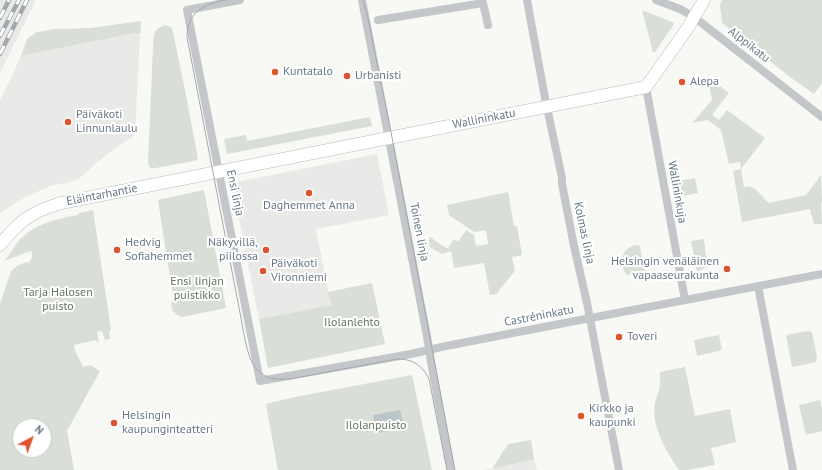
<!DOCTYPE html>
<meta charset="utf-8">
<style>
body{margin:0}
#map{position:relative;width:822px;height:470px;overflow:hidden;background:#f8f8f5;font-family:"PT Sans",sans-serif}
canvas{display:block}
.north{position:absolute;left:12px;top:418px;width:40px;height:40px;box-sizing:border-box;background:#fff;border:1px solid #c3c9ce;border-radius:50%;rotate:41deg;font-size:11px;font-weight:700;line-height:16px;text-align:center;color:#687985}
.north::after{content:'';display:block;margin:auto;width:14px;height:18px;background:#de532f;clip-path:polygon(50% 0,100% 100%,50% 72%,0 100%)}
</style>
<div id="map">
<canvas width="822" height="470"></canvas>
<div class="north">N</div>
</div>
<script>
const context = document.querySelector('canvas').getContext('2d');
context.lineJoin = 'round';
function paint(path, color) { context.fillStyle = color; context.fill(path, 'evenodd'); }
function stroke(path, color, width, dash) { context.strokeStyle = color; context.lineWidth = width; context.lineCap = dash ? 'butt' : 'round'; context.setLineDash(dash || []); context.stroke(path); }
function label(font, color, halo, rows, align = 'center') {
  context.font = font + ' "PT Sans",sans-serif'; context.lineWidth = 4; context.setLineDash([]); context.textBaseline = 'middle'; context.strokeStyle = halo; context.fillStyle = color; for (const [text, x, y, turn = 0] of rows) {
    context.save(); context.translate(x, y); context.rotate((+turn || 0) * Math.PI / 180); context.textAlign = isNaN(turn) ? turn : align; if (halo) context.strokeText(text, 0, 0); context.fillText(text, 0, 0); context.restore();
  }
}
const built = new Path2D(`
 M0,0H36L0,73Z
 M135,33L140,34L135,135L105,156L78,179L71,182L50,186L24,198L0,213V101L11,78L21,56Z
 M377,154L389,215L316,229L331,305L259,319L232,183Z
 M534,459L537,470H484L495,468Z`);
const green = new Path2D(`
 M722,0H822V83L814,94L790,77L722,23L720,5Z
 M642,10L672,22L674,24L655,52H653Z
 M141,21L140,34L135,33L21,56L27,39L37,32L55,29L91,28Z
 M165,25L171,27L173,32L186,95L198,159L194,161L156,168H150L148,164L153,47C154,35 152,30 165,25Z
 M707,76L729,93L712,115L719,120L727,110L765,138L741,169L744,187C747,187 749,186 751,187C758,189 763,199 769,203L806,195L821,175L822,202L821,204L822,224H814L810,209L742,222L733,171L741,169L740,162L729,164L721,130L708,120L692,123L712,100Z
 M370,117L372,126L227,154L224,139L246,135L247,141Z
 M695,178L698,193L682,196L679,181Z
 M204,190L226,308L182,317C171,312 170,308 173,297L158,200Z
 M508,192L514,226H517L522,255L512,257L515,270C510,279 502,285 497,294L490,295L484,263L454,268L451,251L442,254L430,247L429,240L430,237L446,248H448L454,239L458,242L466,230L474,235L476,246L488,244L486,230L474,232L449,215L447,205Z
 M93,210L111,330L109,332L110,339L105,340L102,331L97,332L99,342H97L96,340L74,345C75,355 80,358 83,367L90,365L100,371L67,431L74,470H0V304L11,271L17,266L26,262L29,263C31,259 34,256 31,251L22,254L5,261C9,255 13,249 17,243C33,224 55,219 78,215V213ZM20,426H44V450H20Z
 M704,239V243L705,244V251L708,262L707,263L708,266L697,272L691,241Z
 M637,245H639L640,247L645,272L628,275C624,273 624,271 623,267C620,255 625,247 637,245Z
 M372,283L385,344L268,368L259,319L331,305L328,292Z
 M808,331L812,332L817,357L816,362L792,367L786,335Z
 M719,335L722,350L697,356L694,340Z
 M685,367L695,416L730,409L736,442L711,448L715,465L688,470H679C667,453 650,424 655,403C655,399 658,395 659,391C660,385 660,378 660,372Z
 M412,375L432,470H278L268,416L266,404L290,398Z
 M820,400L822,409V431L806,435L799,405Z
 M531,440L534,459L492,469L508,444Z`);
const water = new Path2D(`
 M400,410L404,427L377,433L373,415Z`);
const minor = new Path2D(`
 M240,0L187,10L260,381L411,354L446,346L575,321L822,274
 M362,0L427,336L431,362L451,470
 M527,0L545,98L562,178V184L574,246L587,303L619,470
 M656,0L680,9L694,17L822,117
 M378,20L483,3L488,25
 M646,87L685,300
 M758,286L793,470`);
const secondary = new Path2D(`
 M0,245C9,234 19,222 32,215C41,209 52,206 61,203L646,87L687,29L704,0`);
const tram = new Path2D(`
 M226,0C204,4 187,12 187,37L240,313C243,327 246,354 254,366C257,371 263,375 268,377C275,380 283,379 290,379L397,359C413,359 422,365 429,379L447,470
 M363,0L367,14L390,127L455,470`);
const rail = new Path2D(`
 M0,18L9,0
 M0,36L19,0
 M0,54L27,0`);
const markers = [
 [275,72,4,"#de532f"],
 [347,76,4,"#de532f"],
 [682,82,4,"#de532f"],
 [68,122,4,"#de532f"],
 [309,193,4,"#de532f"],
 [117,250,4,"#de532f"],
 [266,250,4,"#de532f"],
 [727,269,4,"#de532f"],
 [263,271,4,"#de532f"],
 [619,337,4,"#de532f"],
 [581,416,4,"#de532f"],
 [114,423,4,"#de532f"]
];
const streetNames = [
 ["Alppikatu",749,45,38],
 ["Wallininkatu",484,119,-11],
 ["Wallininkuja",677,192,80],
 ["Ensi linja",235,193,78],
 ["Eläintarhantie",102,195,-11],
 ["Toinen linja",419,232,79],
 ["Kolmas linja",584,233,78],
 ["Castréninkatu",539,316,-11]
];
const poiNames = [
 ["Kuntatalo",283,72],
 ["Urbanisti",355,76],
 ["Alepa",690,82],
 ["Päiväkoti",76,115],
 ["Linnunlaulu",76,129],
 ["Daghemmet Anna",309,206,"center"],
 ["Hedvig",125,243],
 ["Sofiahemmet",125,257],
 ["Näkyvillä,",258,243,"right"],
 ["piilossa",258,257,"right"],
 ["Helsingin venäläinen",719,262,"right"],
 ["vapaaseurakunta",719,276,"right"],
 ["Päiväkoti",271,264],
 ["Vironniemi",271,278],
 ["Toveri",627,337],
 ["Kirkko ja",589,409],
 ["kaupunki",589,423],
 ["Helsingin",122,416],
 ["kaupunginteatteri",122,430]
];
const parkNames = [
 ["Ensi linjan",197,282],
 ["puistikko",197,296],
 ["Tarja Halosen",58,293],
 ["puisto",58,307],
 ["Ilolanlehto",352,323],
 ["Ilolanpuisto",376,426]
];
paint(built, '#e9e9e8');
paint(green, '#d9dfd6');
paint(water, '#bac6c9');
stroke(secondary, '#b6bbbf', 13);
stroke(minor, '#c3c7ca', 8);
stroke(secondary, '#fff', 12);
stroke(tram, '#a2a9ae', 1);
stroke(rail, '#a2a9ae', 4.5);
stroke(rail, '#fff', 3, [9]);
for (const [x, y, r, color] of markers) { const dot = new Path2D(); dot.arc(x, y, r, 0, 2 * Math.PI); context.fillStyle = color; context.fill(dot); stroke(dot, '#fff', 1.5); }
label('12px', '#687985', '#fff', streetNames);
label('12px', '#687985', '#fff', poiNames, 'left');
label('12px', '#667762', '#fff', parkNames);
</script>
